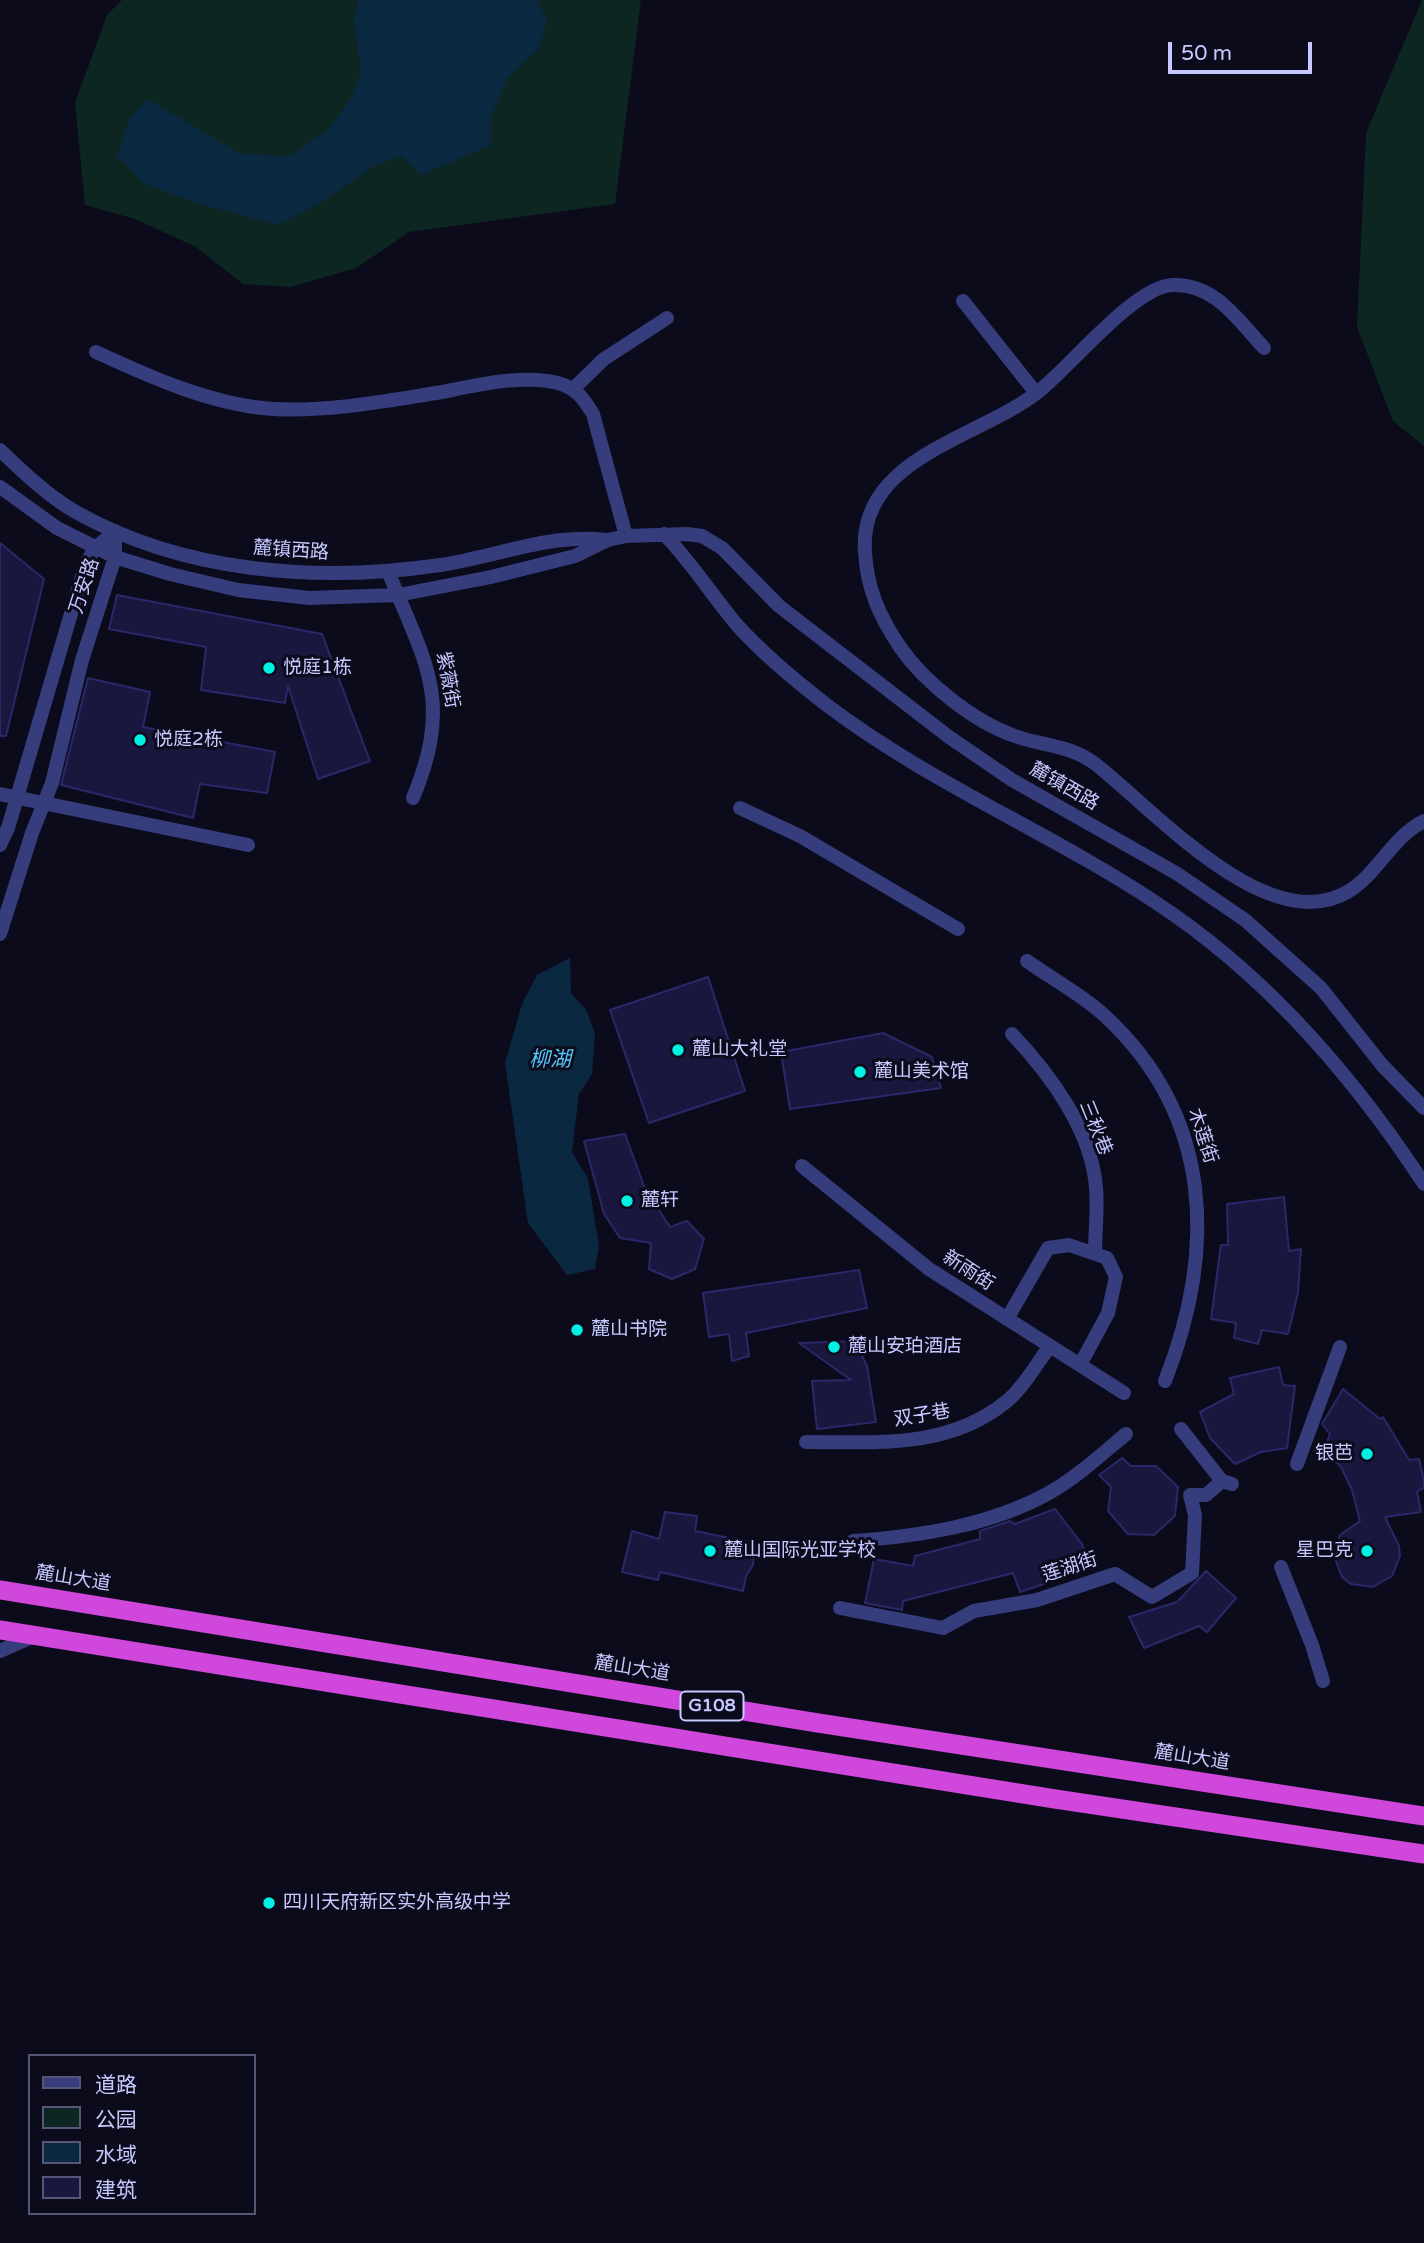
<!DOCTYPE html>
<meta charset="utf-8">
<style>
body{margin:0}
#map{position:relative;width:1424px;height:2243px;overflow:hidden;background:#0b0b1c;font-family:"Varela Round","Noto Sans SC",sans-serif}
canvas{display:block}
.legend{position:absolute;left:28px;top:2054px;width:228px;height:161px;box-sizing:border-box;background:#0b0b1c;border:2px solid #565777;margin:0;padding:9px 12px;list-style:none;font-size:21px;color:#c6c9ff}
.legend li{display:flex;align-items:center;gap:14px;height:35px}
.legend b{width:35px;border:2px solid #565777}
.scale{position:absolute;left:1168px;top:42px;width:144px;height:32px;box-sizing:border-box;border:4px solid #c6c9ff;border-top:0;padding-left:9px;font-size:21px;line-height:24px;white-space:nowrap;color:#c6c9ff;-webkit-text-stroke:5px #0b0b1c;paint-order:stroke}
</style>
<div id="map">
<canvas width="1424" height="2243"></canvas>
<ul class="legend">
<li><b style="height:9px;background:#353d7d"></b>道路</li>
<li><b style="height:19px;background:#0e2622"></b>公园</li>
<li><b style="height:19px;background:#0b2841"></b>水域</li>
<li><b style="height:19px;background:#19173e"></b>建筑</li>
</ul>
<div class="scale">50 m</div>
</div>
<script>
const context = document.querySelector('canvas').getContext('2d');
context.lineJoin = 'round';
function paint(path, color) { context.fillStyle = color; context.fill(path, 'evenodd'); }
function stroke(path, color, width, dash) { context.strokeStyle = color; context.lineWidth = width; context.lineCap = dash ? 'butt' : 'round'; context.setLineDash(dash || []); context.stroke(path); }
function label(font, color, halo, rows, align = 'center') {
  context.font = font + ' "Varela Round","Noto Sans SC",sans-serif'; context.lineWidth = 6; context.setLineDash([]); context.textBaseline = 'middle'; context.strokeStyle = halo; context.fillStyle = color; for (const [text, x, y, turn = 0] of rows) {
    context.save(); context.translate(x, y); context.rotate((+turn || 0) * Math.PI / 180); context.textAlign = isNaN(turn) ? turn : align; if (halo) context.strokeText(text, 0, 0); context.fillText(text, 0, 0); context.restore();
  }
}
const green = new Path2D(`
 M122,0H641L615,204L409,232L356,268L291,287L243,284L196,247L135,219L85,205L75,103L107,15Z
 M1422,0H1424V446L1393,421L1357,327L1366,133Z`);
const water = new Path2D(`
 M359,0H536L547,20L540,47L508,78L491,116V145L421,175L401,156L374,166L322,202L278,225L201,204L144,184L117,156L129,119L148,99L239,153L289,156L328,130L351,99L361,71L354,21Z
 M570,958L571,993L586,1010L595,1033L592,1074L579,1094L572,1152L588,1179L599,1246L595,1269L567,1275L528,1223L505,1063L522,1004L537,975Z`);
const building = new Path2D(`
 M0,543L44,579L6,736H0Z
 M117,595L322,634L370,761L318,779L288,686L285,703L201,690L206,647L109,629Z
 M88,678L150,692L143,727L275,752L267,793L200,784L193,818L61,785Z
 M708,977L745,1091L649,1123L610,1010Z
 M883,1033L932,1057L941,1088L790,1109L781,1052Z
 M625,1134L645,1189L670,1227L687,1221L704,1239L695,1269L672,1279L649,1269L651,1243L620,1238L604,1214L584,1141Z
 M1284,1197L1289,1251L1301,1249L1298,1293L1288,1334L1262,1330L1258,1344L1234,1338L1236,1323L1211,1319L1221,1245H1228L1227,1204Z
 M859,1270L867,1308L746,1333L749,1356L732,1361L729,1334L709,1337L703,1293Z
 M855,1341L867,1366L876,1422L817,1429L812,1381L851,1380L799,1343Z
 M1279,1367L1283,1385L1295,1386L1287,1448L1261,1452L1235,1464L1210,1438L1200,1412L1234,1394L1230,1378Z
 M1343,1389L1380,1419L1383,1417L1409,1460L1419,1459L1424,1481V1488L1417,1491L1421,1512L1385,1517L1399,1546L1400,1556L1392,1576L1373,1587L1351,1584L1342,1577L1334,1556L1340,1535L1360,1521L1352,1490L1341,1467L1324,1449L1330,1434L1322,1424Z
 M1122,1458L1131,1466H1156L1178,1487L1175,1516L1154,1535L1128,1534L1108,1511L1111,1487L1099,1475Z
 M1055,1509L1082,1544L1091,1568L1020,1592L1013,1573L903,1601L902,1610L865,1603L874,1559L913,1566L915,1556L980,1539V1531L1010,1521L1015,1524Z
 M665,1512L697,1516L695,1531L749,1542L754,1553L753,1565L746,1576L743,1591L660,1572L658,1580L622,1572L632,1531L659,1539Z
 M1206,1571L1236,1598L1207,1632L1199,1626L1144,1648L1129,1617L1177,1602Z`);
const pedestrian = new Path2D(`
 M740,808L800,836L958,929
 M1027,961C1052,979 1083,995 1105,1016C1214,1117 1216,1251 1165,1381
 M1012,1034C1050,1074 1092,1131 1096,1188C1098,1209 1095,1232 1095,1253
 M802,1166L929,1269L1124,1393
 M1007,1319L1048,1248L1069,1245L1107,1258L1116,1277L1108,1313L1080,1365
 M1181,1429L1222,1481L1232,1484
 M806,1442C877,1442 949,1449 1007,1401C1024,1387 1037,1363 1050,1346
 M1297,1464L1340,1347
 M853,1541C920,1536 989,1526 1049,1493C1077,1477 1102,1454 1126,1434
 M1281,1567L1312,1645L1323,1681
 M840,1608L943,1628L974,1611L1037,1600L1115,1574L1152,1597L1192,1573L1195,1515L1190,1495H1206L1222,1481`);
const minor = new Path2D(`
 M963,301L1036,393
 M1264,348C1238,320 1215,283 1172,285C1134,287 1070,367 1038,392C979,438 858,458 865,552C867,588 879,616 900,647C924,682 974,722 1015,736C1042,746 1070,745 1094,763C1152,807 1268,941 1349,891C1377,874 1393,836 1424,821
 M96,352C150,377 212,405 273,409C330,412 385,401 442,392C477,385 523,374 558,383C576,388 584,399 593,414L626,536
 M573,389L604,359L667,318
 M0,450C23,472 47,495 74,511C183,573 318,583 440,565C495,557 550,533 606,540
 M0,487L57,528L115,557L170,574L238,590L309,598L398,595L491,577L575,556L608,540L626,536L687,534L702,536L722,548L779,606L949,737L1012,780L1176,873L1245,920L1321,988L1382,1065L1424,1108
 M664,534C691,562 712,595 737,625C763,654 797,682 828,706C930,783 1049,832 1155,902C1265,974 1352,1074 1424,1184
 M388,571C425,663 454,699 413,798
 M0,794L248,845
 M0,845L8,828L85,566L94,549L115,531
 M0,934L32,833L52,783L82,660L115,557V531`);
const tertiary = new Path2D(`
 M0,1651L34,1636`);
const trunk = new Path2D(`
 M0,1590L818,1723L1424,1816
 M0,1630L1055,1799L1424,1854`);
const markers = [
 [269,668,7,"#00f1e4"],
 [140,740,7,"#00f1e4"],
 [678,1050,7,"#00f1e4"],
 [860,1072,7,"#00f1e4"],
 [627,1201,7,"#00f1e4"],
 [577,1330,7,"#00f1e4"],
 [834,1347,7,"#00f1e4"],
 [1367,1454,7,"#00f1e4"],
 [710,1551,7,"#00f1e4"],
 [1367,1551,7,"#00f1e4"],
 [269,1903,7,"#00f1e4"]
];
const shields = [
 [712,1706,63]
];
const shieldNames = [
 ["G108",712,1706]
];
const streetNames = [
 ["麓镇西路",291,551,4],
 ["万安路",85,586,-72],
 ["紫薇街",447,680,80],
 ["麓镇西路",1064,787,30],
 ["三秋巷",1095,1128,68],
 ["木莲街",1202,1136,72],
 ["新雨街",968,1271,33],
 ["双子巷",922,1416,-9],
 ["莲湖街",1070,1568,-18],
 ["麓山大道",73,1579,9],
 ["麓山大道",632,1669,9],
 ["麓山大道",1192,1758,9]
];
const poiNames = [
 ["悦庭1栋",283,668],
 ["悦庭2栋",154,740],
 ["麓山大礼堂",692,1050],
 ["麓山美术馆",874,1072],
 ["麓轩",641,1201],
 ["麓山书院",591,1330],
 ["麓山安珀酒店",848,1347],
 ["银芭",1353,1454,"right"],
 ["麓山国际光亚学校",724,1551],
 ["星巴克",1353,1551,"right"],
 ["四川天府新区实外高级中学",283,1903]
];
const waterNames = [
 ["柳湖",550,1060]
];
paint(green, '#0e2622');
paint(water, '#0b2841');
paint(building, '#19173e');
stroke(building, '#2b286a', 2);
stroke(pedestrian, '#353d7d', 14);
stroke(minor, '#353d7d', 14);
stroke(tertiary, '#353d7d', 14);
stroke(trunk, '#d047dc', 19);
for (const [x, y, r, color] of markers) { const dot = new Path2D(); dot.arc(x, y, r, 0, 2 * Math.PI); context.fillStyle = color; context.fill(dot); stroke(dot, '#0b0b1c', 2.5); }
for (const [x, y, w] of shields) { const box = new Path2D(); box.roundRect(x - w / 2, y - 14.5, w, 29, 5); context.fillStyle = '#0b0b1c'; context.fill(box); stroke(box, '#c6c9ff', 2); }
label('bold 18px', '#c6c9ff', null, shieldNames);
label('19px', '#c6c9ff', '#0b0b1c', streetNames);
label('19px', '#c6c9ff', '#0b0b1c', poiNames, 'left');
label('italic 21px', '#54caff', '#0b0b1c', waterNames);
</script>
